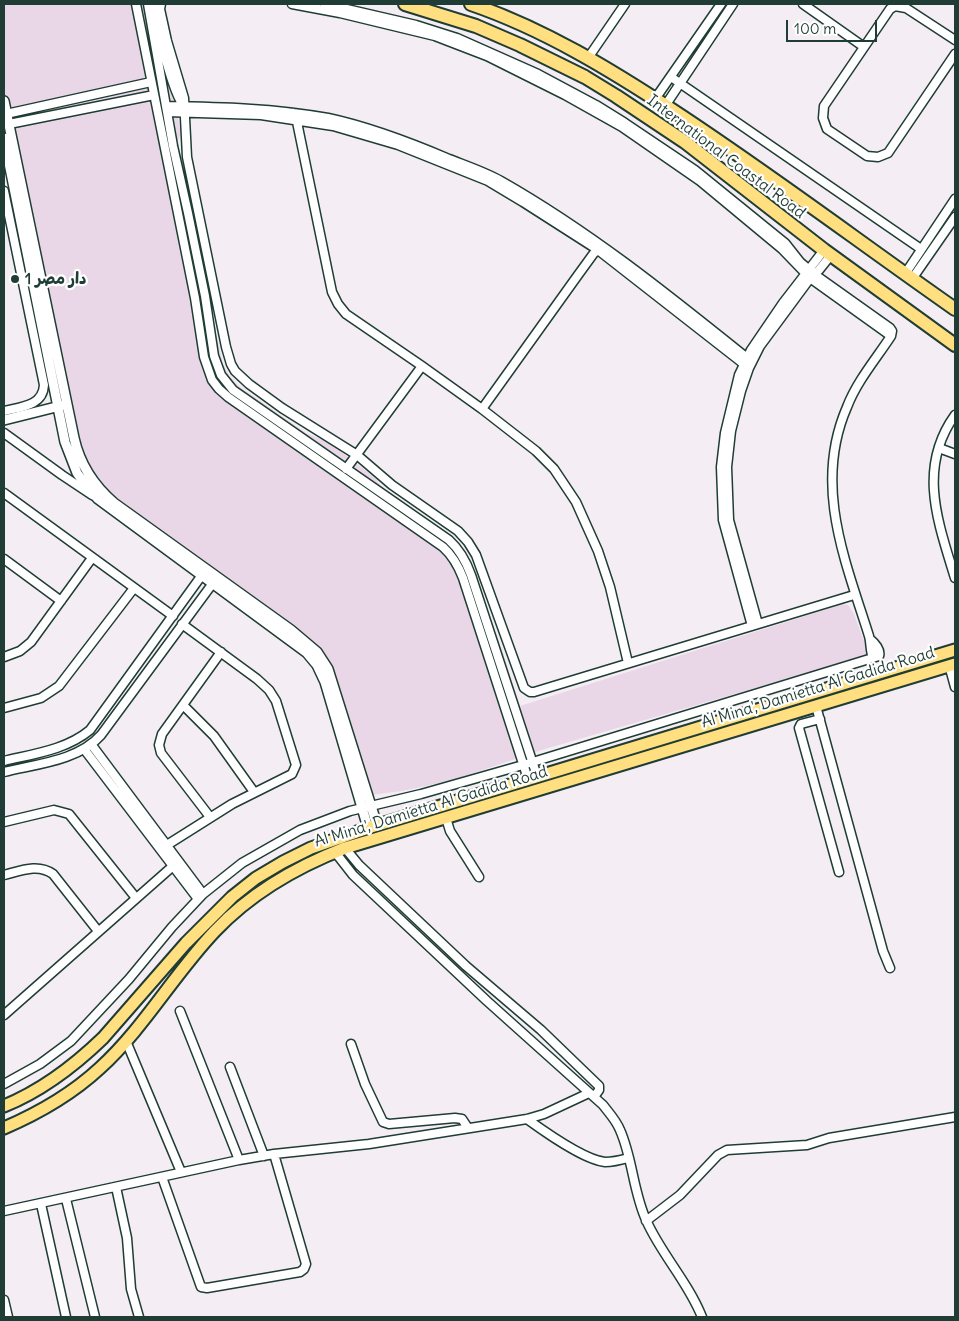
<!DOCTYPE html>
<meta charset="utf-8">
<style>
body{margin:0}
#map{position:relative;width:959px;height:1321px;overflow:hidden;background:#f5edf4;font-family:Delius,sans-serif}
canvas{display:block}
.frame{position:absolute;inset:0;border:5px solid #1f3d34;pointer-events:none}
.scale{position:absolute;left:786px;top:20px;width:91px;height:22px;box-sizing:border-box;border:2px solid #1f3d34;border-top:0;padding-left:6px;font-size:15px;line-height:18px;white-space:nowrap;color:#1f3d34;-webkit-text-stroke:4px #fff;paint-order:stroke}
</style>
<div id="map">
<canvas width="959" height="1321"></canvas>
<div class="frame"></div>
<div class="scale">100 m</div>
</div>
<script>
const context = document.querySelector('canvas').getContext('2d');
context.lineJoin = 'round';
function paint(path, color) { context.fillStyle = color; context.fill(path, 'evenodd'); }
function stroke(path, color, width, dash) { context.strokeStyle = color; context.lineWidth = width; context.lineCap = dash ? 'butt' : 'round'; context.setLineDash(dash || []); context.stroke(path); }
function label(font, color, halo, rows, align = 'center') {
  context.font = font + ' Delius,"Playpen Sans Arabic",sans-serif'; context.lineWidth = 4.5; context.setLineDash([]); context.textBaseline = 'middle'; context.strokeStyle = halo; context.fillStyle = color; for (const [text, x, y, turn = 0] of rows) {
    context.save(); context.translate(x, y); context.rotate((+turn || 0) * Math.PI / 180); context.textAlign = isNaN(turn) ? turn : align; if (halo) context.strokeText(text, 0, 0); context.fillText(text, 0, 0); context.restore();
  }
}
const built = new Path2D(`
 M4,4H148L163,74L169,82L178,119L181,134L175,147L223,364L230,377L240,387L306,433L330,443L375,478L380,485L387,491L448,533L458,542L466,551L471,565L501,647L520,706L843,604L848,605L854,614L869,655L545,749L450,781L402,791L363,796L324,670L97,494L79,468L74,454L64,413L4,126Z`);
const minor = new Path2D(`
 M136,4L195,298L204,357L212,380L219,389L228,397L443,547C453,556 458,565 463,578L528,779
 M148,4L173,146L188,213L205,296L214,356L221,375L233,390L449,540C460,550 466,561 471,575L537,776
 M154,4C155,22 173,95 184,106
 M161,4L160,9L167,41L184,98L187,157L226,347L231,364L235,371L249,384L282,408L357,455L392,485L458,531L468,542L476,555L524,688L530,692H534L854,595
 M292,4L340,13L435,36L487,56L565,95L622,127L700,181L782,249L810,278L891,336
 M325,4L416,25L457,38L538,74L596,105L625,123L695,170L785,243L800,262L814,274L890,328L892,331L891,336C876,359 857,381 847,407C813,485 845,560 869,636C871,643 870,651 873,658
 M803,4L864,47
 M955,40L906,8L895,6L890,9L824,106L823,118L827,129L867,156L878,157L888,153L955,54
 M588,58L625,4
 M671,77L921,249
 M655,99L721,4
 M166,106C221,107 274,108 328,118C370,127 409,142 449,159C467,166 485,172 501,181C591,232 671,297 752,362
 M665,106L733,4
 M167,112L261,115L333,126L398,145L488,181L523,202L598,250L749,368
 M293,113L297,122L332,292L338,304L346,314L422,366L482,409L536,451L554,469L576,502L598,551L610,587L628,663
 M6,114L151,82
 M9,124L154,95
 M4,191L44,385C43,406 21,407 4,411
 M905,274L955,199
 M912,279L955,217
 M482,409L578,275L594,253L601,248
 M955,415C917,468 938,522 955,578
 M4,433L62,475L92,495
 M939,448L955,454
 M346,469L422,366
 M4,493L173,616
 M4,559L61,601
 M758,624L729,520L727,467L731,431L741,391L749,368L760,346L808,281L819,270L831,255
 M752,626L723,520L721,467L725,433L739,375L751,350L783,303L824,250
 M4,657L20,651L31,642L92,558
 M949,665L955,687
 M183,705L214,736L254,792
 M816,706L883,951L890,968
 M4,708L41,698L59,686L134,588
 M820,719L801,724L799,728L839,872
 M91,744L203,894
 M84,749L198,899
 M4,761C33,754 66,750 90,730L202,575
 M4,772C36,764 78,761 101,735L213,583
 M210,817L161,753L159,745L162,734L221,652
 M446,818L450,831L479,877
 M4,822L54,810L69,814L136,898
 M167,845L232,804L292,774L296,765L276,701L269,690L257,679L182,624
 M345,848L359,865L466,966L541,1030L599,1086V1090L594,1097
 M335,852L353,875L487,1001L603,1105C609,1113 616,1120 620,1130C633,1159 633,1193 647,1222C662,1255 688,1282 702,1317
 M4,875C20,871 38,863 53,874L98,931
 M180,1011L239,1160
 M4,1015L173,866
 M126,1041L181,1172
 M351,1044L365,1084L383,1122L389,1124L455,1118L462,1119L468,1128
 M230,1067L264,1156
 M4,1084L40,1064L71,1041L129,979L172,927L203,894L242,863L300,830L350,811L421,794L523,765L879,656C881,650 875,643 870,639
 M527,1119C545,1132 584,1160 605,1162C612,1162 621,1160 628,1158
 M162,1177L201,1287L207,1288L300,1272L304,1269L306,1264L274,1154
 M116,1187L127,1238L131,1289L139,1317
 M66,1199L95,1317
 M41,1204L66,1317
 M4,1211L239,1160L274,1154L369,1144L527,1119L544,1114L589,1093
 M646,1221L680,1195L718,1155L727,1150L807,1145L829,1138L955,1117
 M4,1300L8,1317`);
const tertiary = new Path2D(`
 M4,101L74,438C80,465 93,485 114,503L291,630L317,652L328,669L377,825
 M4,138L65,442L77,473L87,487L98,499L307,653L317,665L325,682L368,828
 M4,420L64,405`);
const primary = new Path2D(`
 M4,1106C41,1091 74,1066 103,1038L186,943L232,897L256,878L283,862L311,848L368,828L955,650
 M4,1128C39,1113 72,1094 100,1068C144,1028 174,974 215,931C251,893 296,867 345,848L955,664`);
const trunk = new Path2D(`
 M405,4L476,26L520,45L585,77L616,96L685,142L824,250L955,345
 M471,4C544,29 611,70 675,112C771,175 862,244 955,309`);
const markers = [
 [15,279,5,"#1f3d34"]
];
const streetNames = [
 ["International Coastal Road",726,157,37],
 ["Al Mina', Damietta Al Gadida Road",818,688,-17],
 ["Al Mina', Damietta Al Gadida Road",431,807,-17]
];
const poiNames = [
 ["دار مصر 1",25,279]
];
paint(built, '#e9d7e7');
stroke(minor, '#1f3d34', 11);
stroke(tertiary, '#1f3d34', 12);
stroke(primary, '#1f3d34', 15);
stroke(trunk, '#1f3d34', 16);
stroke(minor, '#fff', 8);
stroke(tertiary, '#fff', 9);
stroke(primary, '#ffdf80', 11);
stroke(trunk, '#ffdf80', 12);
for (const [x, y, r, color] of markers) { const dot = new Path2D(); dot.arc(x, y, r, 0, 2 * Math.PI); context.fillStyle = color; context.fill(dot); stroke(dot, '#fff', 2); }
label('16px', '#1f3d34', '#fff', streetNames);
label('bold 16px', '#1f3d34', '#fff', poiNames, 'left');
</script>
